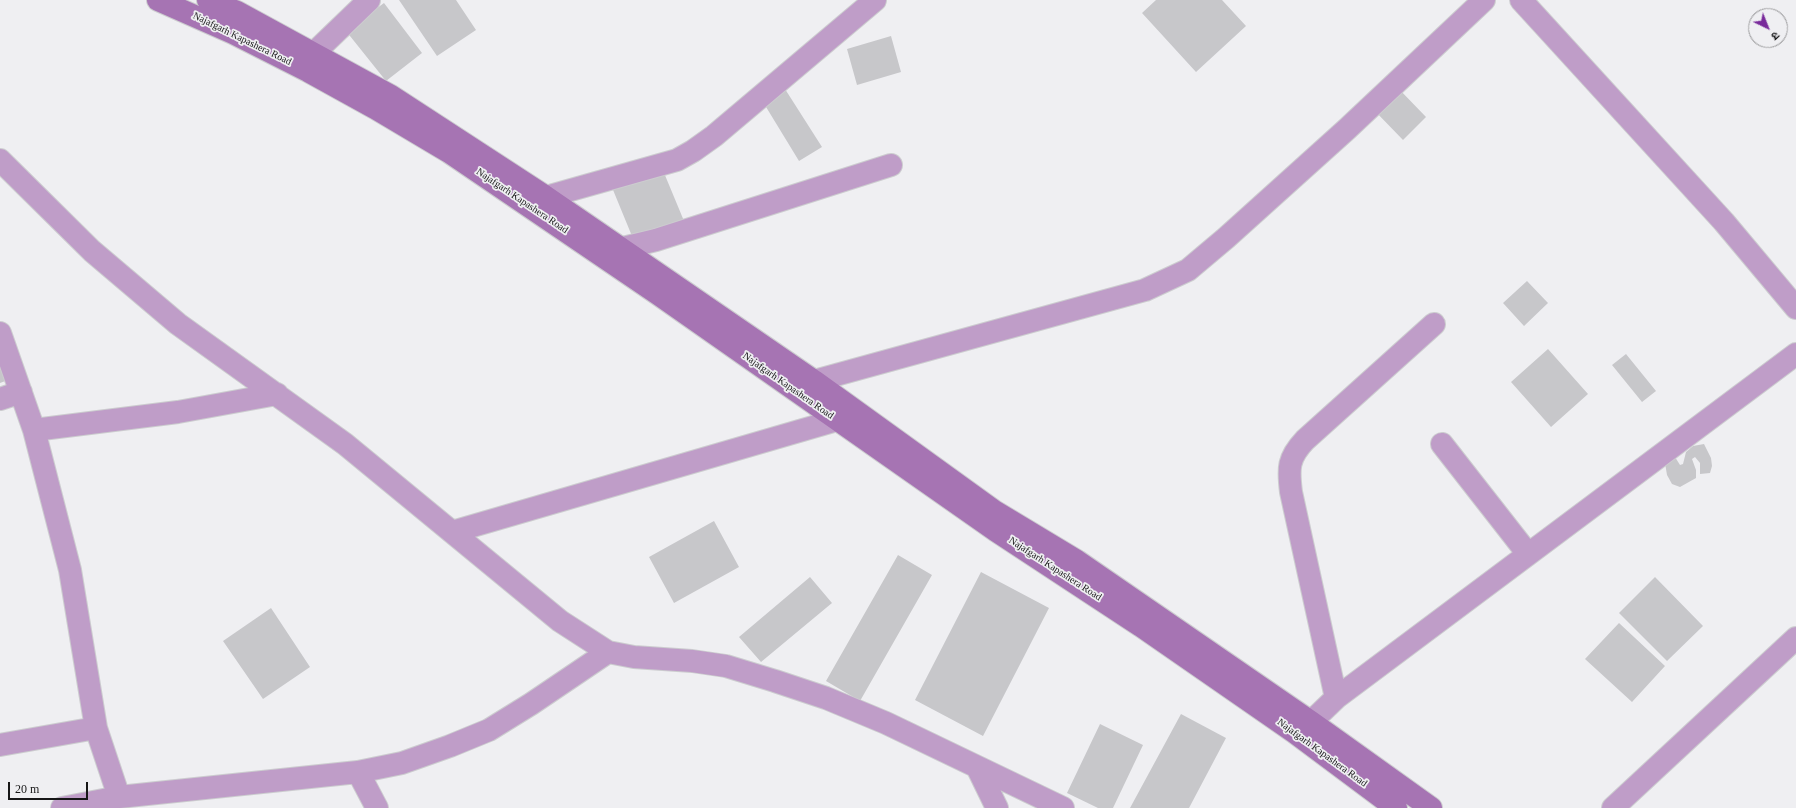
<!DOCTYPE html>
<meta charset="utf-8">
<style>
body{margin:0}
#map{position:relative;width:1796px;height:808px;overflow:hidden;background:#efeff2;font-family:"Times New Roman","Noto Sans Devanagari",serif}
canvas{display:block}
.north{position:absolute;left:1748px;top:8px;width:40px;height:40px;box-sizing:border-box;background:#efeff2;border:1px solid #98989a;border-radius:50%;rotate:137deg;font-size:11px;font-weight:700;line-height:16px;text-align:center;color:#161617}
.north::after{content:'';display:block;margin:auto;width:14px;height:18px;background:#792a9b;clip-path:polygon(50% 0,100% 100%,50% 72%,0 100%)}
.scale{position:absolute;left:8px;top:782px;width:80px;height:18px;box-sizing:border-box;border:2px solid #161617;border-top:0;padding-left:5px;font-size:12px;line-height:14px;white-space:nowrap;color:#161617;-webkit-text-stroke:3px #efeff2;paint-order:stroke}
</style>
<div id="map">
<canvas width="1796" height="808"></canvas>
<div class="north">उ</div>
<div class="scale">20 m</div>
</div>
<script>
const context = document.querySelector('canvas').getContext('2d');
context.lineJoin = 'round';
function paint(path, color) { context.fillStyle = color; context.fill(path, 'evenodd'); }
function stroke(path, color, width, dash) { context.strokeStyle = color; context.lineWidth = width; context.lineCap = dash ? 'butt' : 'round'; context.setLineDash(dash || []); context.stroke(path); }
function label(font, color, halo, rows, align = 'center') {
  context.font = font + ' "Times New Roman",serif'; context.lineWidth = 3.5; context.setLineDash([]); context.textBaseline = 'middle'; context.strokeStyle = halo; context.fillStyle = color; for (const [text, x, y, turn = 0] of rows) {
    context.save(); context.translate(x, y); context.rotate((+turn || 0) * Math.PI / 180); context.textAlign = isNaN(turn) ? turn : align; if (halo) context.strokeText(text, 0, 0); context.fillText(text, 0, 0); context.restore();
  }
}
const building = new Path2D(`
 M399,0H456L476,30L437,56Z
 M1156,0H1222L1246,26L1196,72L1142,13Z
 M384,3L422,53L386,81L346,31Z
 M891,36L901,72L857,85L847,49Z
 M1397,87L1426,117L1403,140L1373,109Z
 M785,89L822,147L799,161L763,102Z
 M662,168L684,221L634,241L611,185Z
 M1527,281L1548,303L1524,326L1503,303Z
 M1548,349L1588,394L1551,427L1511,382Z
 M1626,354L1656,391L1642,402L1612,365Z
 M0,356L8,380L0,383Z
 M1704,444L1711,458L1712,466L1710,473L1700,474V463L1695,457L1692,459L1696,470V478L1680,487L1672,484L1667,475L1665,463L1675,457L1680,465L1683,464L1686,452L1693,446Z
 M714,521L739,567L674,603L649,557Z
 M898,555L932,575L860,701L826,681Z
 M981,572L1049,608L983,736L915,700Z
 M810,577L832,603L761,662L739,637Z
 M1655,577L1703,626L1667,661L1619,613Z
 M271,608L310,667L263,699L223,641Z
 M1619,623L1665,666L1632,702L1585,659Z
 M1181,714L1226,738L1189,808H1130Z
 M1100,724L1143,745L1113,808H1098L1067,793Z`);
const minor = new Path2D(`
 M1521,0L1724,222L1796,308
 M313,54L369,0
 M0,160L92,251L178,324L345,444L560,621L608,652L634,657L692,661L726,666L775,681L826,698L886,723L1063,808
 M546,197L677,160L693,151L714,136L875,0
 M623,248L656,240L891,165
 M0,333L34,430L70,570L96,728L119,797
 M814,381L1145,290L1188,270L1226,238L1347,129L1484,0
 M0,399L21,392
 M34,430L178,412L277,394
 M1442,444L1528,554
 M452,532L837,420
 M1336,698L1291,492C1288,468 1288,458 1305,440L1434,324
 M1311,722L1336,698L1796,354
 M0,745L96,728
 M977,767L997,808
 M358,772L377,808
 M62,808L119,797L358,772L402,763L450,746L489,730L531,704L608,652
 M1613,808L1796,638`);
const secondary = new Path2D(`
 M158,0L233,33L308,71L375,108L449,152L658,294L995,530L1141,626L1294,732L1396,808
 M208,0L237,12L391,96L546,197L814,381L994,511L1077,561L1311,722L1431,808`);
const streetNames = [
 ["Najafgarh Kapashera Road",242,39,26],
 ["Najafgarh Kapashera Road",522,201,34],
 ["Najafgarh Kapashera Road",788,386,35],
 ["Najafgarh Kapashera Road",1055,569,33],
 ["Najafgarh Kapashera Road",1322,753,36]
];
paint(building, '#c7c7ca');
stroke(minor, '#cccccf', 24);
stroke(secondary, '#cccccf', 24);
stroke(minor, '#bf9dc8', 22);
stroke(secondary, '#a674b3', 22);
label('10px', '#161617', '#efeff2', streetNames);
</script>
